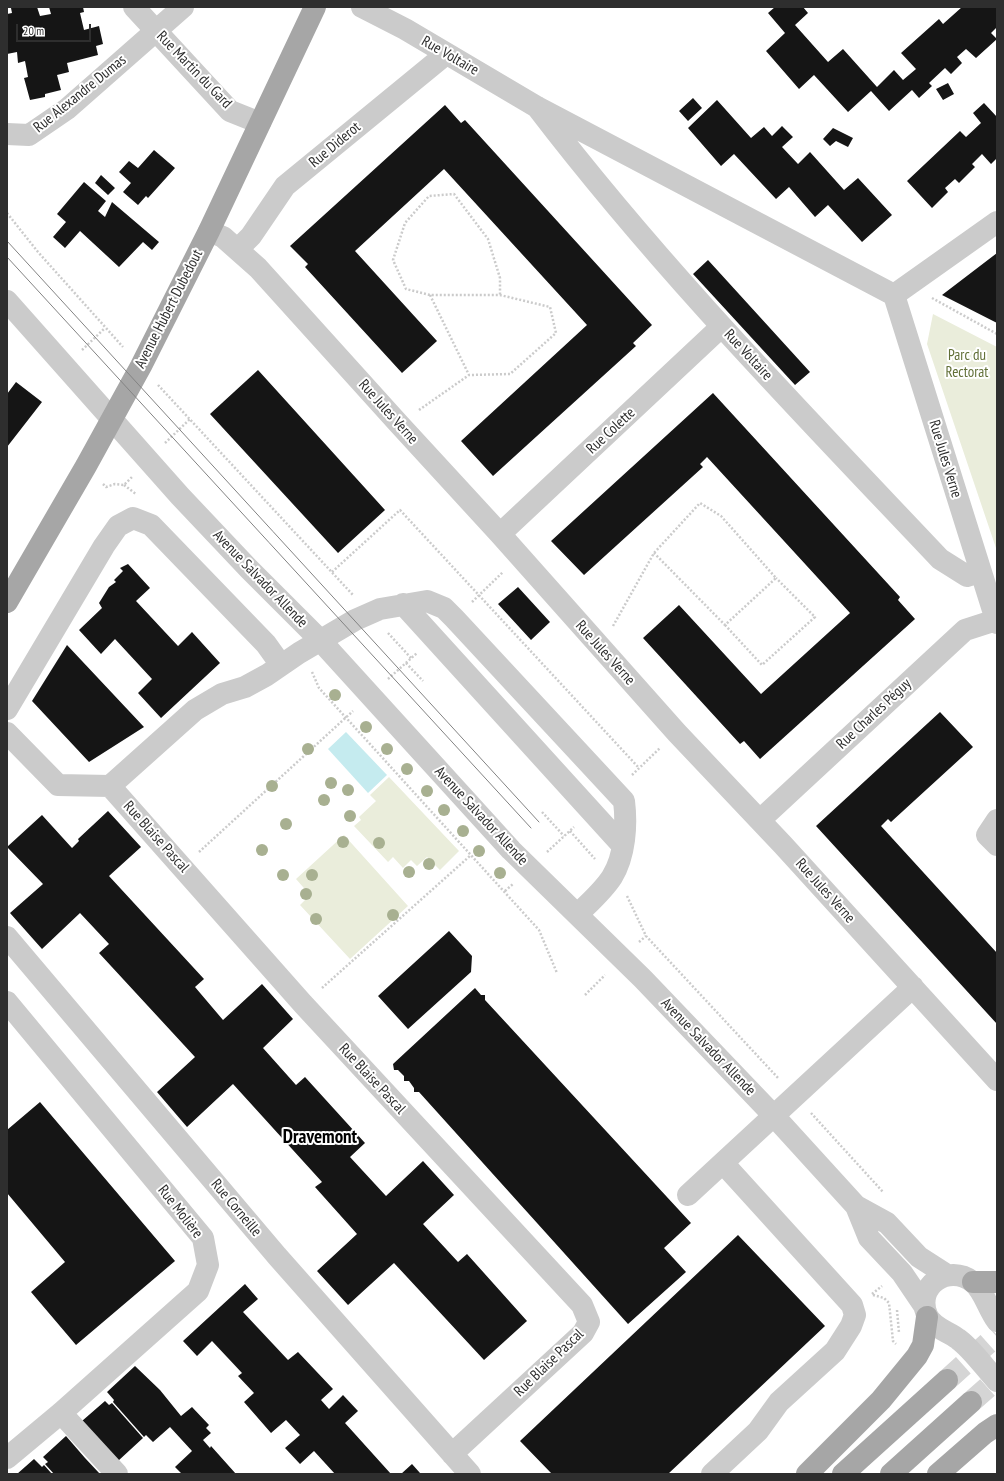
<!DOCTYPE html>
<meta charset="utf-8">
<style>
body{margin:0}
#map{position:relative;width:1004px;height:1481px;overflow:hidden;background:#fff;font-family:"PT Sans Narrow",sans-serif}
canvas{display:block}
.frame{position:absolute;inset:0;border:8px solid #2e2e2e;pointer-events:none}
.scale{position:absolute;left:16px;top:24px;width:75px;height:18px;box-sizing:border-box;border:2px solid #2e2e2e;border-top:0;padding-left:5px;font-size:12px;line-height:14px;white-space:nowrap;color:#2e2e2e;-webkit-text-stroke:3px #fff;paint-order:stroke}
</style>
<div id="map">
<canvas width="1004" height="1481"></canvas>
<div class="frame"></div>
<div class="scale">20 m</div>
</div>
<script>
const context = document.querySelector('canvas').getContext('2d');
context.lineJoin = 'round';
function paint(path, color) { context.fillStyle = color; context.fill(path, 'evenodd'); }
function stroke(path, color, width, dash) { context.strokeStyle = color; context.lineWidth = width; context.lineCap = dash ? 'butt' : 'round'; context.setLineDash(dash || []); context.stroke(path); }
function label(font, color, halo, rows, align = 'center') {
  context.font = font + ' "PT Sans Narrow",sans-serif'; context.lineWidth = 4; context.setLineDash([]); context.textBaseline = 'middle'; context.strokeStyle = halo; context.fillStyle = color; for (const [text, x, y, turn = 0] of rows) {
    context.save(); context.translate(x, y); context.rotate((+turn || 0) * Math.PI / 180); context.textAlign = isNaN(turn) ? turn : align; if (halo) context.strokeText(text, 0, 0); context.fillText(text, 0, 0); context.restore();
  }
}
const green = new Path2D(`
 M933,314L997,347V551L927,344Z
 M389,777L459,851L440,870L427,857L417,866L411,860L403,868L393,857L388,862L354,826L361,820L359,817L376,801L370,795Z
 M344,835L408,906L350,959L300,905L310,895L296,879Z`);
const water = new Path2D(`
 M346,732L387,775L368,793L328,749Z`);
const building = new Path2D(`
 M15,7H37L40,16L51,14L49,7H83L84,12L80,13L84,30L99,26L103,44L96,46L98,55L67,63L69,72L57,75L61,90L45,94V97L30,100L24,78L28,77L25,61L18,63L17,52L7,54V14L12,13L11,8Z
 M775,7H803L808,13L795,25L828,62L843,49L877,87L894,70L903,80L916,69L901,53L939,19L943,24L962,7H996L997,27L991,33L997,39L976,58L966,49L957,57L962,63L951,74L945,68L929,83L932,86L919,98L912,90L889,111L871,91L848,112L814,75L799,89L766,51L785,33L768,13Z
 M948,83L954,94L943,100L936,89Z
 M693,98L702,108L688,121L679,111Z
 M717,100L751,138L764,127L772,136L782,126L793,137L782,147L798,164L810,152L844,190L858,178L892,215L862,242L828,205L815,217L789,187L776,199L734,154L721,166L688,128Z
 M984,103L997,117V158L991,164L982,154L972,164L975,167L959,183L955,179L945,188L948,192L932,208L907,181L960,131L966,137L981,123L973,113Z
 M445,105L461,123L465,120L652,325L633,343L636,346L493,476L461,441L587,325L444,169L355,251L437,341L402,373L305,267L308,264L290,246Z
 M833,128L853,138L848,147L836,141L830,146L823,139Z
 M154,150L175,168L148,198L146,196L138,205L123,192L131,183L119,172L129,161L138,168Z
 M101,175L115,188L108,195L95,183Z
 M84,182L106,201L98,211L105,217L112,202L159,242L152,250L143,242L119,267L80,231L65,248L53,237L66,222L57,214Z
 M997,253V323L942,295Z
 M708,260L810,372L795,385L693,274Z
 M258,370L385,510L338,553L210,414Z
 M16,382L42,402L7,447V394Z
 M713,393L900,597L898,600L915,619L760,759L744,741L740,744L643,638L679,605L761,694L850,613L707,457L700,464L703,467L584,575L551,541Z
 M128,564L150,588L136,601L178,646L192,632L220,663L161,718L138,693L152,679L115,639L101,654L79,630L102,608L99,603L109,587L116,582L114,580L123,571L120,568Z
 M518,587L550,622L531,640L498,604Z
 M67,645L144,727L89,762L32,701Z
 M940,712L973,747L891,822L888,819L881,826L997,953V1024L816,826Z
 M108,811L141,847L109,876L204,979L195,987L223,1020L262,984L293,1019L263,1048L296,1085L305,1077L365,1143L350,1157L386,1196L423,1161L454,1195L423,1224L458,1262L467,1254L527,1321L484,1360L394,1263L348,1305L317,1271L357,1234L315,1187L322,1182L233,1084L187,1127L157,1092L195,1057L99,953L109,944L80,913L42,949L10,913L43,884L7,847L42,815L72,848L79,841L78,839Z
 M449,931L472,956L471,972L408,1029L378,996Z
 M475,988L481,995H485V1000L691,1223L664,1248L686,1272L628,1324L419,1092H414V1088L409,1081H404V1076L398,1070H394L393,1064Z
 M40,1102L175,1261L76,1345L31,1292L65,1262L7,1193V1130Z
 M738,1235L825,1326L668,1474H552L520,1441Z
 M245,1284L258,1299L243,1312L288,1360L298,1352L333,1389L321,1400L329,1409L343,1395L358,1411L345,1423L391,1474H335L314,1451L300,1464L285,1448L300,1435L286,1420L271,1433L244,1402L254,1393L238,1376L242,1373L212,1341L197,1356L183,1341Z
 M135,1366L160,1390L181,1416L192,1407L209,1425L206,1428L211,1433L203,1440L210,1448L211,1446L236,1474H182L175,1467L192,1451L170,1427L153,1442L146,1435L144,1437L113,1402L114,1400L107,1392Z
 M105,1401L109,1405L112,1403L143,1438L118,1461L82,1421Z
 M66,1436L85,1458L100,1474H54L45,1464L48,1462L43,1457Z
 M34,1459L42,1467L44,1465L52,1474H17Z
 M412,1464L420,1473L401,1474Z`);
const majorTunnel = new Path2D(`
 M947,1380L997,1335
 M971,1402L997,1379`);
const path = new Path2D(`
 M7,213L38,252L123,347
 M430,295L469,375
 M932,298L997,334
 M82,350L105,328
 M158,385L353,595
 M419,410L469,375L510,374L556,333L550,307L500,295H430L406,289L393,260L405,223L429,196L454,194L488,239L500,278V295
 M165,443L190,419
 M103,484L106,487L115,484L124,485L132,477
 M124,485L136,494
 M332,572L400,510L639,768
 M472,602L503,572
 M725,625L762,665L815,617L776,578
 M613,626L654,553L700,503L721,516L776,578L725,625L654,553
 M388,633L411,658
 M406,663L423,681
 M312,672L319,688L539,930L557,973
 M388,679L417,653
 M632,775L660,748
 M542,812L564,836
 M570,831L595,859
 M199,852L353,711
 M547,852L574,827
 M505,891L513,884
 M627,896L646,936L779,1079
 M639,942L646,936
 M322,988L471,855
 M585,995L605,975
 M811,1113L883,1192
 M872,1294L882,1286
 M873,1295L884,1298L889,1303L893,1341L896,1344
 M897,1310L899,1333`);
const minor = new Path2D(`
 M134,7L230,111L260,123
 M362,7L405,29L537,107L894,295
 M537,107C660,268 801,412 940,559L967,576L980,572
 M7,134L29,135L67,109L183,7
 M209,231L223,237L258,268L398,423L500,534L677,733L783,845L997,1080
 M238,249L251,236L285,186L446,54
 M894,295L997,623
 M894,295L997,222
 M7,301L180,496L249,569L320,640L511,850L643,979L774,1116L856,1206L887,1223L919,1257L947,1275
 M500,534L721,327
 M403,604L623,846
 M7,709L104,546L118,526L133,518L151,525L266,644L281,665
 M7,733L58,785L110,786L303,1004L582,1305L589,1322L583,1333L452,1454
 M110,786L195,710L222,694L245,687L267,675L299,653L355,620L380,609L427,601L444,608L454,618L624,801C627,825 625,856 612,877C603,891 589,903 578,914
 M760,820L965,630L996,620
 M997,820L987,835L997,845
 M7,937L277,1256L470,1474
 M7,1002L203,1238L208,1265L198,1291L61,1413L7,1458
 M688,1195L913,987
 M856,1206L869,1238L902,1273L923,1304
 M997,1321C988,1309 984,1291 973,1282C948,1263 915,1286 927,1315C932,1328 948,1331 958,1339C970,1347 986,1369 997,1381
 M61,1413L117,1474
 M712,1474L758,1431L779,1402L835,1351L851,1326L855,1315L852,1305L723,1163`);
const major = new Path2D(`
 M7,602L86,466L141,366L209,231L315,7
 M973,1282H997
 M807,1474L881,1400L917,1356L923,1345L927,1317
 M843,1474L947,1380
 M891,1474L971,1402
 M938,1474L985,1433L997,1425`);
const tram = new Path2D(`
 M7,241L539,822
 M7,257L531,828`);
const trees = [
 [335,695],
 [366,727],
 [308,749],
 [387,749],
 [407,769],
 [331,783],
 [272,786],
 [348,790],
 [427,791],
 [324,800],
 [444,810],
 [350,816],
 [286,824],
 [463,831],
 [343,842],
 [379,843],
 [262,850],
 [479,851],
 [429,864],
 [409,872],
 [500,873],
 [283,875],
 [312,875],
 [306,894],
 [393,915],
 [316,919]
];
const streetNames = [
 ["Rue Voltaire",450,56,30],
 ["Rue Martin du Gard",194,70,46],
 ["Rue Alexandre Dumas",80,94,-39],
 ["Rue Diderot",335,145,-40],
 ["Avenue Hubert Dubedout",169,309,-63],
 ["Rue Voltaire",748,355,47],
 ["Rue Jules Verne",388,412,48],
 ["Rue Colette",611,431,-43],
 ["Rue Jules Verne",945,459,73],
 ["Avenue Salvador Allende",260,579,46],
 ["Rue Jules Verne",605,653,48],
 ["Rue Charles Péguy",874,714,-43],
 ["Avenue Salvador Allende",481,816,47],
 ["Rue Blaise Pascal",156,837,48],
 ["Rue Jules Verne",825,891,48],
 ["Avenue Salvador Allende",708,1047,46],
 ["Rue Blaise Pascal",372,1079,47],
 ["Rue Corneille",236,1208,50],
 ["Rue Molière",180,1212,52],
 ["Rue Blaise Pascal",549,1363,-44]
];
const parkNames = [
 ["Parc du",967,356],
 ["Rectorat",967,373]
];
const districtNames = [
 ["Dravemont",320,1138]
];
paint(green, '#eaeddb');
paint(water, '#c5ebef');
paint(building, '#151515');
stroke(majorTunnel, '#d5d5d5', 22, [22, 11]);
stroke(path, '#cbcbcb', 2.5, [2, 2]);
stroke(minor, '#cbcbcb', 22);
stroke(major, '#a6a6a6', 22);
stroke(tram, '#838383', 1);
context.fillStyle = '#a8b091';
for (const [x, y] of trees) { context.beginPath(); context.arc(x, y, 6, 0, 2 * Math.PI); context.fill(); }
label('15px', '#2e2e2e', '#fff', streetNames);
label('15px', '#616f37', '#fff', parkNames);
label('bold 19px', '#000', '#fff', districtNames);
</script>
